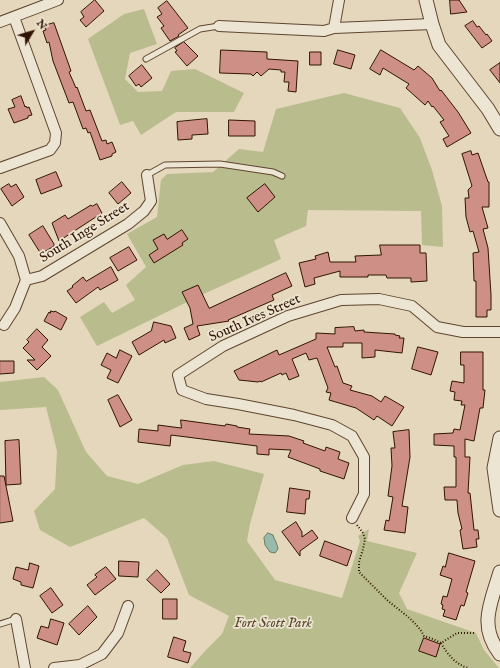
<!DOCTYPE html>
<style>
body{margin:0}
#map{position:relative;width:500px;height:668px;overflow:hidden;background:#e4d7bb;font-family:"IM FELL English",serif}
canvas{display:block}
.north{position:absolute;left:12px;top:12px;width:40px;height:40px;-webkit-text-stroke:3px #ede5d3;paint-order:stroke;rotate:52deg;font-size:11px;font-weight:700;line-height:16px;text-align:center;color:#311400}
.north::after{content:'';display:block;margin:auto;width:14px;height:18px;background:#311400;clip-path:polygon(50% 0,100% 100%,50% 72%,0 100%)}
</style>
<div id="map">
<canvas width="500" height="668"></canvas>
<div class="north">N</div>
</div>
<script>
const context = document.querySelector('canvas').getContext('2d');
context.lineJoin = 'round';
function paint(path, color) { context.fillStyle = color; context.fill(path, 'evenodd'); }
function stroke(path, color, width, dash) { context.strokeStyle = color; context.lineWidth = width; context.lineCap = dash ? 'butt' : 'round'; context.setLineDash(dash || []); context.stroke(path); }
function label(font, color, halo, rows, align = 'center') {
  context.font = font + ' "IM FELL English",serif'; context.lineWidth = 3.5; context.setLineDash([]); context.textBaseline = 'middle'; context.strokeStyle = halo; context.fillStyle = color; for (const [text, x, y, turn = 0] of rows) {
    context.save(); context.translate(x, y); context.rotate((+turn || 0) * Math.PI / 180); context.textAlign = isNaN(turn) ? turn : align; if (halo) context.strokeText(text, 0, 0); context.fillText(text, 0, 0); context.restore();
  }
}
const green = new Path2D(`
 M144,9L157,44L130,53L125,79L138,92L162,91L171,71L195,69L244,93L234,112H176L141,135L133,121L120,125L88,39L124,14Z
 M344,93L400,108L420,138L432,170L442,206L443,247L422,245L421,211L308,210L306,226L274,240L281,259L208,292L97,346L80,317L104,302L112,313L135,300L126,285L146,267L127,234L157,217L161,180L167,174L213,172L239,149L263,152L276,109Z
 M44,377L58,390L86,452L107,476L138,484L183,465L214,461L264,474L250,524L247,541L275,580L342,598L360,541L358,536L369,529L367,541L417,553L399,593L407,609L476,633L484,650L499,668H190L206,650L222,634L229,616L189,595L167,538L144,518L70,547L40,530L34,511L55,489L57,451L46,407L0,410V382Z`);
const water = new Path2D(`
 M268,533L273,535C274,539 278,545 278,549L275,553L270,552L265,545L264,538Z`);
const building = new Path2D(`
 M95,0L104,11L86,27L80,20L84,17L81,12Z
 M450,0H459L467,12L451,14Z
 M167,1L188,28L178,35L179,36L170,41L161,28L164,26L157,17L162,14L158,8Z
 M473,21L477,27L479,26L486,35L487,34L492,41L482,48L465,26Z
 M54,23L71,71L69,72L76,88L77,87L86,111L90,110L102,141L106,140L107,144L112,142L116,152L112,154V156L100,160L90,132L88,133L86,128L83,129L73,102L69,103L53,61L49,42L47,43L43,31L46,30L44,26Z
 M184,42L198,56L187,66L175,52L177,51L175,48Z
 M221,50L267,52V59L298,61L296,92L288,91L289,82H284L285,72H281V70L269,69L261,76L257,72L253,76L251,74L220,73Z
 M338,50L355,55L351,69L334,64Z
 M381,50L414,70L418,66L432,78L440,91L441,90L458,112L471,133L447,147L443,139L449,136L440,122L444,120L433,106L432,107L428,101L425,105L406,88L409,84L383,68L380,75L370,69Z
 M310,52H321V65H310Z
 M500,63V83L490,70Z
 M142,65L152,78L141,87L139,84L136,86L129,76Z
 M21,96L25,107L26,106L27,108L29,107L32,115L28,116V118L14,123L8,109L15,107L12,100Z
 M207,119L208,134L192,135V139L178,140L177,122Z
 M229,120L255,121V136H229Z
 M471,151L472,155L478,153L488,182H489V207H482L488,228L483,229L488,248L491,295V310H487V317H476V281H474L473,253L479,252L473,231L470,232L466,217L465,198H469L468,190L472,186L462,154Z
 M56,172L62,186L41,194L36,180Z
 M122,182L131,193L118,204L109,193Z
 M9,184L11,187L16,184L24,197L12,206L1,189Z
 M265,184L275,197L258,212L247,198Z
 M97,204L102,213L59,241L52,223L65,215L68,219L91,205L92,206Z
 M43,226L54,244V246L41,254L29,235Z
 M182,230L188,239L182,243L183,245L154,263L149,255L158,249L153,240L164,234L167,239Z
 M380,245H420V253H426L427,281L411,282V278H387L386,275H368V277H340V271L314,278L315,284L305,287L299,263L316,259L315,256L328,252L330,262H356L355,256L381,255Z
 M129,247L137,260L118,271L110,258Z
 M111,267L118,280L100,290L98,287L76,303L67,291L73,287L72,286L83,277L86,281Z
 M286,273L292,286L272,295L274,300L228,320L229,321L197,326L200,335L189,340L184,328L193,324L190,308L182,292L198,285L209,308Z
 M51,311L54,312L55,311L67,318L61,330L44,321L49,312L50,313Z
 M154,322L171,326L176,338L165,343L164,340L139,355L132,342L151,331Z
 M354,327L355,331L364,330V332L395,334V335L400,336L399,338H404L402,353L375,350V357L362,358V343H343V347H327L335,367L337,366L343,383L352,386L350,390L372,396L381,402L385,396L404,407L392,426L377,416L374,420L356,408L329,400L331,393L326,392L328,388L317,358L309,360L306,353L292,359L299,376L289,380L286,373L282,375L281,373L261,382L260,381L258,382L239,380L234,371L277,350L279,355L316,339V333L335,334V328Z
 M37,329L48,340L42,347L51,356L37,370L27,360H35L23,348L29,342L27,340Z
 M418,347L438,352L431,375L412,369Z
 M120,350L132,356L118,383L107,378L111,370L101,365L107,353L116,358Z
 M461,352H483V390H485L483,408H480L474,441L465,439V457H470L468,493H470L474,530H478L479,539H476L477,547L463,549L460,530L462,529L458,513L457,500H445L444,487H456V457H454V446L434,445V434L453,433L454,429L460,430L465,405H461L462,401L454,400L455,392L450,391L452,381L464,383V365H461Z
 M0,361H14V373L0,374Z
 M118,395L132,420L120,427L108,400Z
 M181,420L225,426L226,424L237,426V427L250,429L249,434L289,436L304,441L303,443L325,451L326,447L340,452L338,459L349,463L344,479L320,471V469L288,457L291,450L269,449V455L257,454V446L171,435L170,446L138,442L139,429L158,431V425L181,428Z
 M409,430L410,457L402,506L408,507L405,533L384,530L386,520L389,521L393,497L388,496L392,466L391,448H395L393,432Z
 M19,440L21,484L6,485L5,441Z
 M0,476H4L13,521L0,523Z
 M290,488L310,491L309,499H306L305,514L287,512Z
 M296,522L302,532V537L312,530L318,538L300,551V556L282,532Z
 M325,541L352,551L347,566L320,556Z
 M449,553L475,561L466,592L468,593L464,606L461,605L456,620L443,616L445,610L442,609L443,605L441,604L443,596L447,597L452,579L440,575L443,566L445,567Z
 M119,561L139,562L138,577L119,576Z
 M30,563L39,566L33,588L21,585V582L13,579L16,567L28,570Z
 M106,567L116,579L95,595L87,585L97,577L95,575Z
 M157,570L170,584L161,593L147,580Z
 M51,588L63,605L52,613L40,596Z
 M163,599H177V619H163Z
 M88,606L97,617L79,635L69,624Z
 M51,619L64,623L57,645L37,638L41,626L48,628Z
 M174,637L186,641L183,651L191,653L188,663L168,657Z
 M424,638L440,644L436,657L419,651Z`);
const path = new Path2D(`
 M357,525L363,533L365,539L363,549L359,562V572C368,581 377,590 386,599C398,610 417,621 424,636L433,639L441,643L457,633H476
 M441,643C448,655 455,664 468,668`);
const service = new Path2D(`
 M146,59L200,29L219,26
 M147,175L165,165L220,164L273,172L282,176
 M0,624L16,619`);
const minor = new Path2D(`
 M0,22L58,0
 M219,26L324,31L334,28L432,24
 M334,28L339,0
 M0,168L50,150L55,143L56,133L14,17
 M0,223L19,256L26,280L15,308L4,325
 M26,280L42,276L128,224L144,211L151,201L147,175
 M352,518L364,494V457L352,436L332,425L294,415L238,404L206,399L182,390L178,375L223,346L288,316L341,300L379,299L412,306L437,327L463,332H500
 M16,619L25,668
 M54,668L80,665L102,654L118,633L128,606`);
const tertiary = new Path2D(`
 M426,0L432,24L439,45L488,109L500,129
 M500,438L494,468L500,510
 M500,572C491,603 478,625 500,654`);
const streetNames = [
 ["South Inge Street",85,233,-32],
 ["South Ives Street",255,319,-24]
];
const parkNames = [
 ["Fort Scott Park",273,624]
];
paint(green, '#b9bd8d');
paint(water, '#97baaa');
stroke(water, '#6e7866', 1);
paint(building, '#ce9086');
stroke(building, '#311400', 1);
stroke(service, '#5e452f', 7);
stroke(minor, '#5e452f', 12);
stroke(tertiary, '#5e452f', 15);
stroke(path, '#311400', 2, [1, 2]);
stroke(service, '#ede5d3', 5);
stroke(minor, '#ede5d3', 10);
stroke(tertiary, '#ede5d3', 13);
label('14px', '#311400', '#ede5d3', streetNames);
label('italic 14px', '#5a472a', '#ede5d3', parkNames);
</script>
